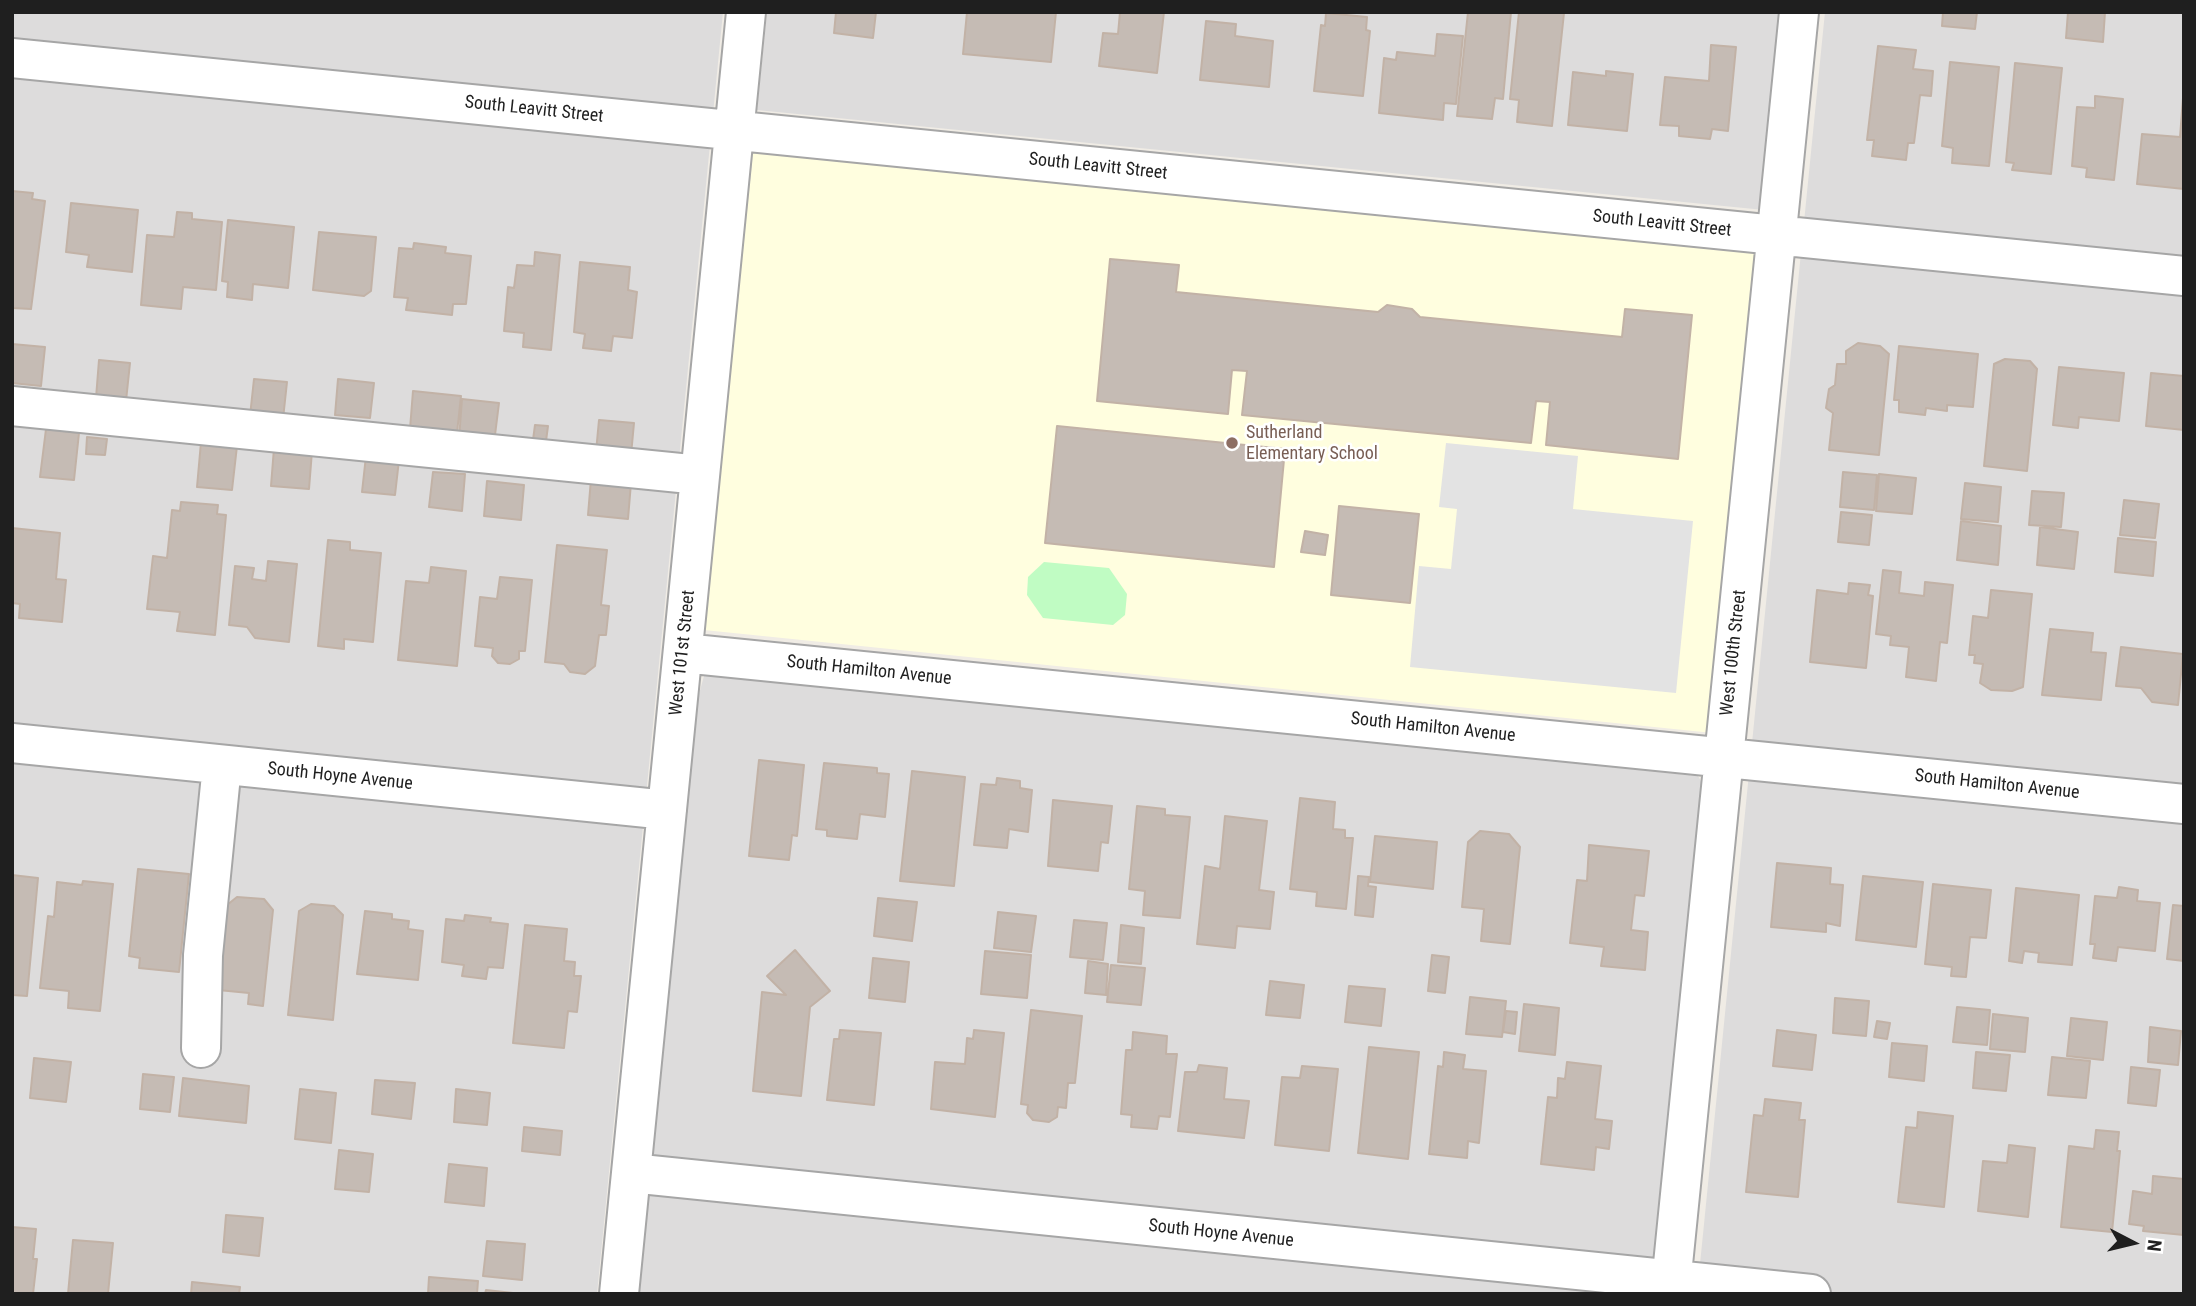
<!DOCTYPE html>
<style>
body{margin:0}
#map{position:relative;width:2196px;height:1306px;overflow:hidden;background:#f0ece5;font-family:"Roboto Condensed",sans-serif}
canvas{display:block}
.frame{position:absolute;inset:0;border:14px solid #1f1f1f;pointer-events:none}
.north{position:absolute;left:2098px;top:1208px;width:70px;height:70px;-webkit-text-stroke:5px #fff;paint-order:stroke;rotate:97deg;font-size:19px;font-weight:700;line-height:28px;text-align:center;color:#1f1f1f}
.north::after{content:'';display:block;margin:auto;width:24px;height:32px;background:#1f1f1f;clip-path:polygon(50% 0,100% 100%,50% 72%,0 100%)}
</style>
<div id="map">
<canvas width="2196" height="1306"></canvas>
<div class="frame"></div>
<div class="north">N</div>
</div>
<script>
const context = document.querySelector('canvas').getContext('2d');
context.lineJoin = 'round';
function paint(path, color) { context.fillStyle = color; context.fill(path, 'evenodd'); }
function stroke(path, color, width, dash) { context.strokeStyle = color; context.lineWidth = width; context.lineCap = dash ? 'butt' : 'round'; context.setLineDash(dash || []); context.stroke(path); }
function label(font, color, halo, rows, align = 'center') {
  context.font = font + ' "Roboto Condensed",sans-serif'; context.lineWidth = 5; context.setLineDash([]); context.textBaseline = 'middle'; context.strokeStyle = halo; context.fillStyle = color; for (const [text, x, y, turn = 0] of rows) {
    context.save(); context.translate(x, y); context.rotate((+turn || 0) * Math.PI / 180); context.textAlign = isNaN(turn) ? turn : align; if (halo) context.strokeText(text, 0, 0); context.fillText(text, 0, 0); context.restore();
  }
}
const residential = new Path2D(`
 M12,12H723L597,1294H12Z
 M767,12H1784L1764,210L757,110Z
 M1825,12H2184V1294H1697Z
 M718,673L1698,776L1704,786L1653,1294H639L696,705L704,676Z`);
const education = new Path2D(`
 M753,153L1760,254L1713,733L704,630Z`);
const park = new Path2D(`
 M1044,562L1109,568L1127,594L1125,615L1113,625L1043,618L1027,595L1028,577Z`);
const parking = new Path2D(`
 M1446,443L1578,456L1573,509L1693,521L1676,693L1410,667L1419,566L1451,569L1457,509L1439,507Z`);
const building = new Path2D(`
 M836,12H876L873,38L834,33Z
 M967,12H1056L1051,62L963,54Z
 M1120,12H1164L1157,73L1099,66L1103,33L1118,34Z
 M1468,12H1511L1503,99L1495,98L1492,119L1457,116Z
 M1519,12L1564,13L1552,126L1517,122L1519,100L1510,99Z
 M1943,12H1977L1975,29L1942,26Z
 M2068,12H2105L2103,42L2066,38Z
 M1326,13L1367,17L1366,30L1370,31L1363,96L1314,91L1321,25L1325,26Z
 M1206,21L1236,24L1235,36L1273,41L1269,87L1200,80Z
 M1437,34L1463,36L1456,104L1444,103L1443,120L1379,113L1384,58L1396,60L1397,52L1435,56Z
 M1711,45L1736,47L1728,131L1712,129L1710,139L1679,136V126L1660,125L1665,77L1709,81Z
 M1878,46L1916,50L1913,69L1933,71L1931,96L1920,95L1914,143H1908L1906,160L1872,156L1874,140H1867Z
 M1950,62L1999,67L1989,166L1952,163L1953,148L1942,146Z
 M2015,63L2062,68L2051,174L2012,170L2014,163L2006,162Z
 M1606,71L1633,74L1627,131L1568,125L1573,72L1606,76Z
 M2095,96L2123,99L2114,180L2086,177L2087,168L2072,166L2077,107L2095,108Z
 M2183,98L2184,189L2137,184L2142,134L2180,137Z
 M12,191L33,193L32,199L45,201L31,309L12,308Z
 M71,203L138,210L132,272L87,267L89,255L66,252Z
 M177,212L192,213V219L222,222L216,290L183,287L181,309L141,305L147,235L174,237Z
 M228,220L294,227L288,288L253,284L252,300L227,297L228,282L222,281Z
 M319,232L376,237L371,291L364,296L313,290Z
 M414,243L446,247L445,253L471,256L466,304H453L452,315L406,310L408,298L394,297L399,248L413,249Z
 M535,252L560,255L551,350L523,347L524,333L504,331L508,287L514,288L517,265L534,266Z
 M1110,259L1179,265L1176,292L1378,312L1387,305L1412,309L1420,317L1622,337L1625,309L1692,315L1678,459L1546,445L1550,402L1536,401L1531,443L1242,415L1247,371L1232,370L1228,414L1097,401Z
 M580,262L630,267L628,290L637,292L632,338L613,336L611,351L583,348L585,334L574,332Z
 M1858,343L1880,346L1889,354L1879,455L1829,450L1833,413L1826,408L1829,389L1835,385L1837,364H1846V351Z
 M12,344L45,347L41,386L12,383Z
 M1899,346L1978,354L1973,407L1947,405V411L1926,408L1925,415L1899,412V400H1894Z
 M2005,359L2030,361L2037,369L2027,471L1984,466L1994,364Z
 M99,360L130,363L126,401L96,398Z
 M2059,367L2124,373L2119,421L2079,417L2078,428L2053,425Z
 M2151,373L2184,376V430L2146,426Z
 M254,379L287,382L283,419L250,416Z
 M338,379L374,383L370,418L335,415Z
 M413,391L461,396L457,433L410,429Z
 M462,399L499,403L494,443L459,439Z
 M599,420L634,423L631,455L596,452Z
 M535,425L548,426L546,441L533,440Z
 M1057,426L1285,449L1274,567L1045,543Z
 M46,429L79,433L74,480L40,477Z
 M87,437L107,439L105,455L86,454Z
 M201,442L237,446L232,490L197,487Z
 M274,448L312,451L309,489L271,486Z
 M366,456L399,460L395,495L362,492Z
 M433,472L465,474L462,511L429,507Z
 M1843,472L1877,475L1874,510L1840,507Z
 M1879,474L1916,478L1912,514L1876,511Z
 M591,479L631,483L628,519L588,515Z
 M487,481L524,485L521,520L484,516Z
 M1965,483L2001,487L1998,522L1961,519Z
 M2032,491L2064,493L2061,527L2029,525Z
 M2124,500L2159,504L2155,538L2120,535Z
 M181,502L218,505L217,514L226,515L215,635L177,631L180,612L147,609L153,556L167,558L172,510L180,511Z
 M1339,506L1419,514L1410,603L1331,595Z
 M1841,512L1872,515L1869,545L1838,542Z
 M1961,521L2001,526L1998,565L1957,560Z
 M2040,527L2078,532L2074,569L2037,565Z
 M12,528L60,533L56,579L66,580L62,622L19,618L20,604L12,603Z
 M1305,531L1328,535L1325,555L1301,552Z
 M2118,538L2156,542L2153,576L2115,572Z
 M328,540L350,542V550L381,553L373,642L344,639V649L318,646Z
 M557,545L607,550L601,605L609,606L606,635H599L595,666L585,674L570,672L564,664L545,662Z
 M268,561L297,564L289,642L255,638L247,627L229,625L235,566L254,568L252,579L266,581Z
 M431,567L466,571L457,666L398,660L406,581L429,583Z
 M1883,570L1901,572L1899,593L1924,596L1925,582L1953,585L1947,643L1940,642L1936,681L1906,677L1909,647L1890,645L1891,636L1876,634Z
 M500,577L532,580L525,651H519V659L510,664L498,663L492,656L493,648L475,646L480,597L497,599Z
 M1849,583L1870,585L1868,595L1873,596L1866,668L1810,662L1817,590L1848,594Z
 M1991,590L2032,594L2023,687L2012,691L1991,690L1980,683L1983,664L1974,663L1975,655H1969L1973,616L1988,618Z
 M2050,629L2093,633L2091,652L2106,653L2101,700L2042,695Z
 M2121,647L2183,654L2178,705L2152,702L2141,688L2116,686Z
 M759,760L804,765L797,836L792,835L789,860L749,856Z
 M824,763L877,768V773L889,774L885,817L860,814L857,839L827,836V830L816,829Z
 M912,771L965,777L954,886L900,881Z
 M997,778L1020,781V788L1032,790L1028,832L1009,829L1007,848L974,845L981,784L996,785Z
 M1300,798L1335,802L1333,829L1345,830V838H1353L1346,909L1316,906L1317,892L1290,889Z
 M1053,800L1112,806L1108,843L1101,842L1098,871L1048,866Z
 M1137,806L1165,809V815L1190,817L1180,918L1143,915L1145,891L1129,889Z
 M1225,816L1267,821L1259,890L1274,892L1270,929L1237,926L1235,948L1197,944L1205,866L1220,869Z
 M1480,831L1509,834L1520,847L1510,944L1481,941L1484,909L1462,907L1468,842Z
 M1375,836L1437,842L1433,889L1370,882Z
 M1589,845L1649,851L1644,896L1635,895L1631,930L1648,932L1645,970L1601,966L1604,947L1570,943L1577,880L1587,881Z
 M1777,863L1831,868L1830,884L1843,885L1840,926L1826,923V932L1771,927Z
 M138,869L189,874L179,972L139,968L140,958L129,956Z
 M12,875L38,878L27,996L12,995Z
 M1358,876L1369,877L1368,886L1376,887L1373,917L1355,915Z
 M1863,876L1923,882L1916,947L1856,940Z
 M83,881L113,884L100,1011L68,1008L69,991L40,988L48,916L54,917L57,882L82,885Z
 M1933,884L1991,890L1986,938L1970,937L1966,977L1951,976L1952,967L1925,964Z
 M2119,887L2138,890L2137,901L2160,903L2155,951L2118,947L2116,961L2093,958L2095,944H2090L2095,896L2117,898Z
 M2016,888L2079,895L2072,965L2038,962L2039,953L2024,951L2022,963L2009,961Z
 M237,897L264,899L273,910L263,1006L248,1004L249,993L218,990L227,905Z
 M878,898L917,902L912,941L874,936Z
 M311,904L334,906L343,915L333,1020L288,1015L299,911Z
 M2173,905L2184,906V961L2167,959Z
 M365,911L392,914V919L409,921L408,929L423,931L418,980L357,974Z
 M998,912L1036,916L1031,952L994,948Z
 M465,915L491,918L490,922L508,924L503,968L488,967L486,979L462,976L464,965L442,962L446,919L464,921Z
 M1074,920L1107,923L1103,960L1070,957Z
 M525,925L567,929L564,961L575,962L574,976H581L577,1012L568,1011L564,1048L513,1043Z
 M1121,925L1144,928L1141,964L1118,962Z
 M795,950L830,991L810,1007L801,1096L753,1091L762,992L786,995L767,976Z
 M985,951L1031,955L1027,998L981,994Z
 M1432,955L1449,957L1445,993L1428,991Z
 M873,958L909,962L905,1002L869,998Z
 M1088,961L1108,964L1106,995L1085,993Z
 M1111,965L1145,968L1141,1005L1107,1002Z
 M1270,981L1304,985L1300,1018L1266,1015Z
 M1349,986L1385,989L1381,1026L1345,1022Z
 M1470,997L1506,1001L1502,1037L1466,1034Z
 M1835,998L1869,1001L1866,1036L1833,1033Z
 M1524,1004L1559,1008L1555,1055L1519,1051Z
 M1957,1007L1990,1010L1987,1045L1953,1042Z
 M1031,1010L1082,1016L1075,1083H1068L1066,1108L1058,1107L1057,1117L1049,1122L1033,1120L1027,1113L1028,1105L1021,1104Z
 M1506,1011L1517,1012L1515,1034L1503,1032Z
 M1993,1014L2028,1018L2025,1052L1990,1049Z
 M2071,1018L2107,1022L2103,1060L2067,1056Z
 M1877,1021L1890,1023L1887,1039L1874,1037Z
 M2150,1027L2181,1031L2178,1065L2148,1062Z
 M840,1030L881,1033L874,1105L827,1100L834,1039H839Z
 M974,1030L1004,1033L995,1117L931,1109L935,1062L965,1064L967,1038L973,1039Z
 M1777,1030L1816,1035L1812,1070L1773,1066Z
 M1133,1032L1167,1036L1166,1054H1177L1170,1117L1159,1116L1157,1129L1131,1127L1132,1115L1121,1114L1126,1050H1132Z
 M1892,1043L1927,1046L1924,1081L1889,1077Z
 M1369,1047L1419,1052L1408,1159L1358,1153Z
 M1444,1052L1465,1055L1463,1069L1486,1071L1479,1143L1468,1141L1467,1158L1429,1154L1438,1066L1443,1067Z
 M1976,1052L2010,1055L2006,1091L1973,1088Z
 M2052,1057L2090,1061L2086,1098L2048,1095Z
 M34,1058L71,1062L66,1102L30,1098Z
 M1567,1062L1601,1066L1595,1119L1612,1121L1609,1149L1596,1147L1594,1170L1541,1164L1548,1097L1557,1098L1558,1078L1565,1079Z
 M1199,1065L1227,1068L1224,1099L1249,1101L1244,1138L1178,1131L1185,1072H1197Z
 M1302,1066L1338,1069L1329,1151L1275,1145L1282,1077L1300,1078Z
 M2131,1067L2160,1070L2156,1106L2128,1103Z
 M143,1074L174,1077L170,1112L140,1109Z
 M183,1078L249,1086L246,1123L179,1116Z
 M375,1080L415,1083L411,1119L372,1114Z
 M300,1089L336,1093L331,1143L295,1139Z
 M456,1089L490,1093L487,1125L454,1122Z
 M1765,1099L1801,1103L1799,1120H1805L1798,1197L1746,1192L1754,1115L1763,1116Z
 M1918,1112L1953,1116L1944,1207L1898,1202L1906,1127L1917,1128Z
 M524,1127L562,1131L560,1155L522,1151Z
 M2096,1130L2119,1132L2117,1151H2120L2112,1232L2061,1227L2069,1146L2094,1149Z
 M2009,1145L2035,1148L2028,1217L1978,1211L1983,1161L2007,1163Z
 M339,1150L373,1154L369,1192L335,1189Z
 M449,1164L487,1168L484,1206L445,1202Z
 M2153,1176L2184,1179V1235L2143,1231L2144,1226L2129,1224L2133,1191L2152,1194Z
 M226,1215L263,1218L259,1256L223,1252Z
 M12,1227L36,1229L33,1259H37L33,1294H12Z
 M73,1240L113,1243L108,1294H68Z
 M487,1241L525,1244L522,1280L483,1276Z
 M429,1277L478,1281L477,1294H428Z
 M192,1282L240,1287L239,1294H191Z
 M486,1290L522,1294H485Z`);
const minor = new Path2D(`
 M12,58L2184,276
 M12,406L700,475
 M683,653L2184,804
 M12,743L667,810
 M201,1048L203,955L222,765
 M631,1173L1811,1294
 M619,1294L746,12
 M1670,1294L1799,12`);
const markers = [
 [1232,443,7,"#8d6e63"]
];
const streetNames = [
 ["South Leavitt Street",534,110,6],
 ["South Leavitt Street",1098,167,6],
 ["South Leavitt Street",1662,224,6],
 ["West 101st Street",683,653,-84],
 ["West 100th Street",1734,653,-84],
 ["South Hamilton Avenue",869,671,6],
 ["South Hamilton Avenue",1433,728,6],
 ["South Hoyne Avenue",340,777,6],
 ["South Hamilton Avenue",1997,785,6],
 ["South Hoyne Avenue",1221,1234,6]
];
const educationNames = [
 ["Sutherland",1246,433],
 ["Elementary School",1246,454]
];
paint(residential, '#dddcdc');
paint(education, '#fffedf');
paint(park, '#c0fcc3');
paint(parking, '#e3e3e3');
paint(building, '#c5bbb4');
stroke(building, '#c2b2a6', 2);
stroke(minor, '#a6a6a6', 42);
stroke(minor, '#fff', 38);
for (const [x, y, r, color] of markers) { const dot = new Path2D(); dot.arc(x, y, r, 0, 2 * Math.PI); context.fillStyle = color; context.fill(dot); stroke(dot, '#fff', 2.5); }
label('18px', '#1f1f1f', '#fff', streetNames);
label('18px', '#785e54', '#fff', educationNames, 'left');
</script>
